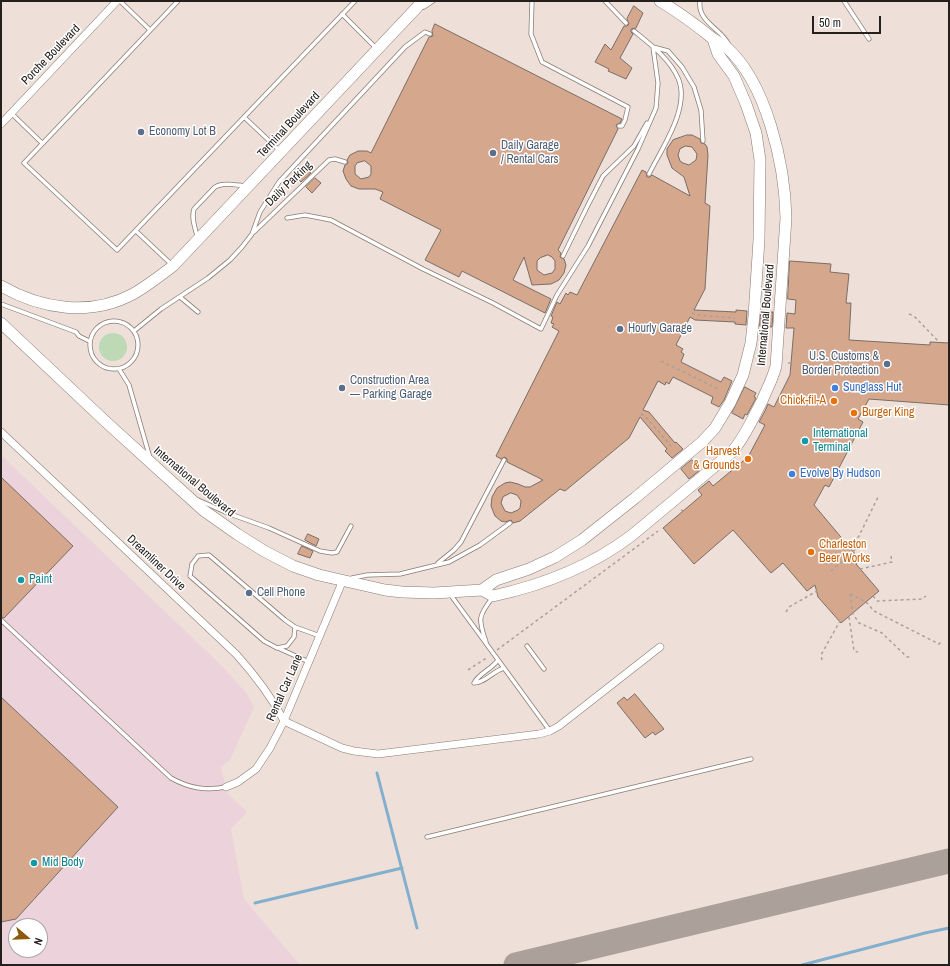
<!DOCTYPE html>
<meta charset="utf-8">
<style>
body{margin:0}
#map{position:relative;width:950px;height:966px;overflow:hidden;background:#eee0d8;font-family:"Archivo Narrow",sans-serif}
canvas{display:block}
.frame{position:absolute;inset:0;border:2px solid #25201d;pointer-events:none}
.north{position:absolute;left:8px;top:918px;width:40px;height:40px;box-sizing:border-box;background:#fff;border:1px solid #a8a6a5;border-radius:50%;rotate:109deg;font-size:11px;font-weight:700;line-height:16px;text-align:center;color:#25201d}
.north::after{content:'';display:block;margin:auto;width:14px;height:18px;background:#8d5a08;clip-path:polygon(50% 0,100% 100%,50% 72%,0 100%)}
.scale{position:absolute;left:812px;top:16px;width:69px;height:18px;box-sizing:border-box;border:2px solid #25201d;border-top:0;padding-left:5px;font-size:12px;line-height:14px;white-space:nowrap;color:#25201d;-webkit-text-stroke:3px #fff;paint-order:stroke}
</style>
<div id="map">
<canvas width="950" height="966"></canvas>
<div class="frame"></div>
<div class="north">N</div>
<div class="scale">50 m</div>
</div>
<script>
const context = document.querySelector('canvas').getContext('2d');
context.lineJoin = 'round';
function paint(path, color) { context.fillStyle = color; context.fill(path, 'evenodd'); }
function stroke(path, color, width, dash) { context.strokeStyle = color; context.lineWidth = width; context.lineCap = dash ? 'butt' : 'round'; context.setLineDash(dash || []); context.stroke(path); }
function label(font, color, halo, rows, align = 'center') {
  context.font = font + ' "Archivo Narrow",sans-serif'; context.lineWidth = 3; context.setLineDash([]); context.textBaseline = 'middle'; context.strokeStyle = halo; context.fillStyle = color; for (const [text, x, y, turn = 0] of rows) {
    context.save(); context.translate(x, y); context.rotate((+turn || 0) * Math.PI / 180); context.textAlign = isNaN(turn) ? turn : align; if (halo) context.strokeText(text, 0, 0); context.fillText(text, 0, 0); context.restore();
  }
}
const industrial = new Path2D(`
 M1,455L222,666L247,694L254,707L230,760L221,767L227,793L247,812L231,829L244,899L300,965H1ZM16,926H40V950H16Z`);
const green = new Path2D(`
 M99 347a14 14 0 1 1 28 0a14 14 0 1 1-28 0Z`);
const stream = new Path2D(`
 M377,773L417,928
 M255,903L402,868
 M802,965L925,933L949,928`);
const taxiway = new Path2D(`
 M516,965L949,861`);
const building = new Path2D(`
 M634,6L643,13L636,28L631,29V32L633,34L620,58L632,68L626,79L608,71L609,69L595,62L605,44L611,50L624,26H627L629,24L627,19Z
 M435,24L622,119L620,123L616,125L618,129L558,250L561,253L560,257L564,259L566,265L564,273L559,280L551,284L532,285L524,257L513,280L551,299L545,313L462,271L459,277L425,260L441,230L380,199L383,192L375,189H359L351,186L346,179L343,171L345,165L348,163L347,160L350,155L358,151H367L371,153L429,37L433,36L432,31ZM365,161L371,166V174L369,177L361,179L355,174V166L357,163ZM548,255L552,257L555,261V269L552,273L544,275L537,270V261L540,258Z
 M687,135H692L700,139L701,143L705,144L707,147L708,155L705,203L710,206L705,289L694,310L736,312V310L747,311L746,325L735,324V322L695,320L690,317L676,345L683,349L681,352L684,354L681,362L721,382L724,377L732,381L724,400L719,407L711,403L713,397L673,377L669,384L666,382L665,385L658,381L643,410L649,412L675,443L676,442L683,449L672,458L665,451L667,449L640,417L629,438L565,491L560,489L520,521L513,523L511,520L505,522L501,521L495,516L491,506L492,497L497,488L505,483L510,482L518,484L525,487H530L543,480L507,462V459L505,457L501,459L496,456L559,331L552,327L554,324L551,323L553,317L551,316L557,302L560,304L566,293L568,295L570,292L577,295L642,170L646,172L647,177H650L652,175L690,196L684,177L672,168L667,155V149L673,140ZM686,146L692,147L697,154L696,160L689,165L683,163L680,161L678,155L680,149ZM511,493L517,495L521,501L520,508L518,510L511,513L505,511L501,503L503,497Z
 M305,168L311,173L301,182L297,178Z
 M315,178L321,183L312,193L306,187Z
 M790,261L831,264L830,272L849,274L846,303H851L849,340L930,345V342L949,343V405L869,399L858,419L863,422L829,487L825,485L814,505L861,561L856,564L879,591L841,623L818,597L815,585L807,591L783,563L771,573L733,530L694,564L663,528L702,495L698,490L709,481L713,486L748,457L765,425L759,422L765,411L768,404L774,407L790,375L794,328H786L787,313L795,314L796,300L788,299Z
 M761,312H773L772,327L760,326Z
 M745,387L756,393L754,397L756,398L747,415L745,414L743,419L732,413Z
 M692,460L700,470L689,479L681,469Z
 M1,477L73,546L4,618L1,617Z
 M308,534L319,539L316,546L305,540Z
 M302,546L313,551L310,558L298,554Z
 M635,694L664,729L655,735L653,732L645,738L617,703L624,697L627,700Z
 M1,697L118,807L16,919L1,922Z`);
const path = new Path2D(`
 M692,313L697,315L735,318
 M909,314L914,316L939,342
 M661,361L718,389
 M788,363H791
 M641,414L645,416L671,446
 M681,510L683,511
 M860,569L892,562L891,556
 M831,571L858,547L854,542L859,536L879,495
 M850,594L866,602L874,611L939,644L942,641
 M850,594L853,614L859,623L882,633L907,657H910
 M873,596L877,601L922,599L926,596
 M786,612L789,607L817,591
 M849,617L854,651L858,652
 M497,650L658,531
 M822,660L821,655L840,621
 M468,670L488,657`);
const service = new Path2D(`
 M120,1L150,30
 M178,1L24,163L117,250L355,1
 M532,1L531,34L542,62L628,107L625,120L622,126H619
 M605,1L626,23
 M700,1C697,22 722,29 729,45
 M844,1L869,39
 M424,7L433,1
 M342,14L377,49
 M634,31C650,44 669,58 678,78C691,107 662,148 649,174
 M653,47L668,51L682,67L694,87L701,110L703,141
 M11,113L42,143
 M244,117L280,151
 M287,218L305,215L331,220L423,269L493,303L541,329L557,295L588,246L638,149L656,108L658,83L653,47
 M136,231L171,264
 M254,232L329,160L335,159L345,162
 M197,236C195,227 191,218 194,209L215,187C223,182 236,185 246,186
 M563,256L588,205L603,176L634,146L647,123
 M180,297L198,312
 M1,304L76,332L79,336L89,341
 M90 345a24 24 0 1 1 48 0a24 24 0 1 1-48 0Z
 M134,331L161,309L208,278L230,260L242,247L252,234L260,212L279,182L405,47L425,32L430,34
 M119,369L129,385L150,458
 M198,500L230,514L269,528L320,551L332,553L337,552L351,526
 M438,563L454,550L461,542L504,460
 M352,578L367,575L400,574L449,562L480,545L510,523
 M450,594L550,731
 M1,620L171,778C189,788 205,791 226,787
 M295,627L294,637L287,646L277,648L264,641L190,576L192,564L198,556L209,555L285,620L295,627L320,636
 M486,642C478,619 478,616 493,597
 M527,646L544,669
 M278,648L309,662
 M498,660C491,670 479,673 474,683C485,683 493,671 504,668
 M427,837L751,759`);
const minor = new Path2D(`
 M1,124L117,1
 M1,432L236,654C254,674 271,696 284,721
 M284,721L342,748L354,751L378,754L539,734L550,731L559,726L660,647
 M226,787L238,782L256,769L270,748L284,721L343,580`);
const secondary = new Path2D(`
 M1,286C41,309 90,317 133,294C147,286 160,276 173,266L423,1
 M1,323L106,422L203,510L237,534L264,551L293,566L319,575L385,590L402,592L434,593L482,590L493,596C543,585 590,567 631,536L732,452C745,437 753,418 762,401C767,389 773,378 776,366L786,218C785,166 767,82 725,46C721,43 716,41 712,38C695,24 678,12 660,1
 M482,590L496,580L529,569L555,557L582,540L635,498L702,442L715,428L730,403L743,375L751,343L754,316L759,240L760,160L756,133L746,104L734,76L718,54L713,39`);
const markers = [
 [141,132,4,"#5c6f8a"],
 [493,153,4,"#5c6f8a"],
 [620,329,4,"#5c6f8a"],
 [887,364,4,"#5c6f8a"],
 [342,388,4,"#5c6f8a"],
 [835,388,4,"#3f7fe0"],
 [834,401,4,"#e8710a"],
 [854,413,4,"#e8710a"],
 [805,441,4,"#0f9aa8"],
 [748,459,4,"#e8710a"],
 [792,474,4,"#3f7fe0"],
 [811,552,4,"#e8710a"],
 [21,580,4,"#0f9aa8"],
 [249,593,4,"#5c6f8a"],
 [34,863,4,"#0f9aa8"]
];
const streetNames = [
 ["Porche Boulevard",51,55,-46],
 ["Terminal Boulevard",289,125,-47],
 ["Daily Parking",289,184,-44],
 ["International Boulevard",766,315,-85],
 ["International Boulevard",194,482,40],
 ["Dreamliner Drive",156,563,43],
 ["Rental Car Lane",285,688,-66]
];
const serviceNames = [
 ["Economy Lot B",149,132],
 ["Daily Garage",501,146],
 ["/ Rental Cars",501,160],
 ["Hourly Garage",628,329],
 ["U.S. Customs &",879,357,"right"],
 ["Border Protection",879,371,"right"],
 ["Construction Area",350,381],
 ["— Parking Garage",350,395],
 ["Cell Phone",257,593]
];
const shopNames = [
 ["Sunglass Hut",843,388],
 ["Evolve By Hudson",800,474]
];
const foodNames = [
 ["Chick-fil-A",826,401],
 ["Burger King",862,413,"left"],
 ["Harvest",740,452],
 ["& Grounds",740,466],
 ["Charleston",819,545,"left"],
 ["Beer Works",819,559,"left"]
];
const cultureNames = [
 ["International",813,434],
 ["Terminal",813,448],
 ["Paint",29,580],
 ["Mid Body",42,863]
];
paint(industrial, '#ebd2db');
paint(green, '#bed9b5');
stroke(stream, '#82afce', 3);
stroke(taxiway, '#aca09a', 25);
paint(building, '#d5a78d');
stroke(building, '#796d66', 1);
stroke(service, '#887c75', 5);
stroke(minor, '#887c75', 8);
stroke(secondary, '#887c75', 12);
stroke(path, '#aba09a', 1.5, [3, 3]);
stroke(service, '#fff', 3.5);
stroke(minor, '#fff', 7);
stroke(secondary, '#fff', 11);
for (const [x, y, r, color] of markers) { const dot = new Path2D(); dot.arc(x, y, r, 0, 2 * Math.PI); context.fillStyle = color; context.fill(dot); stroke(dot, '#fff', 1.5); }
label('12px', '#25201d', '#fff', streetNames);
label('12px', '#4e5e75', '#fff', serviceNames, 'left');
label('12px', '#366cbe', '#fff', shopNames, 'left');
label('12px', '#c56008', '#fff', foodNames, 'right');
label('12px', '#0d838f', '#fff', cultureNames, 'left');
</script>
